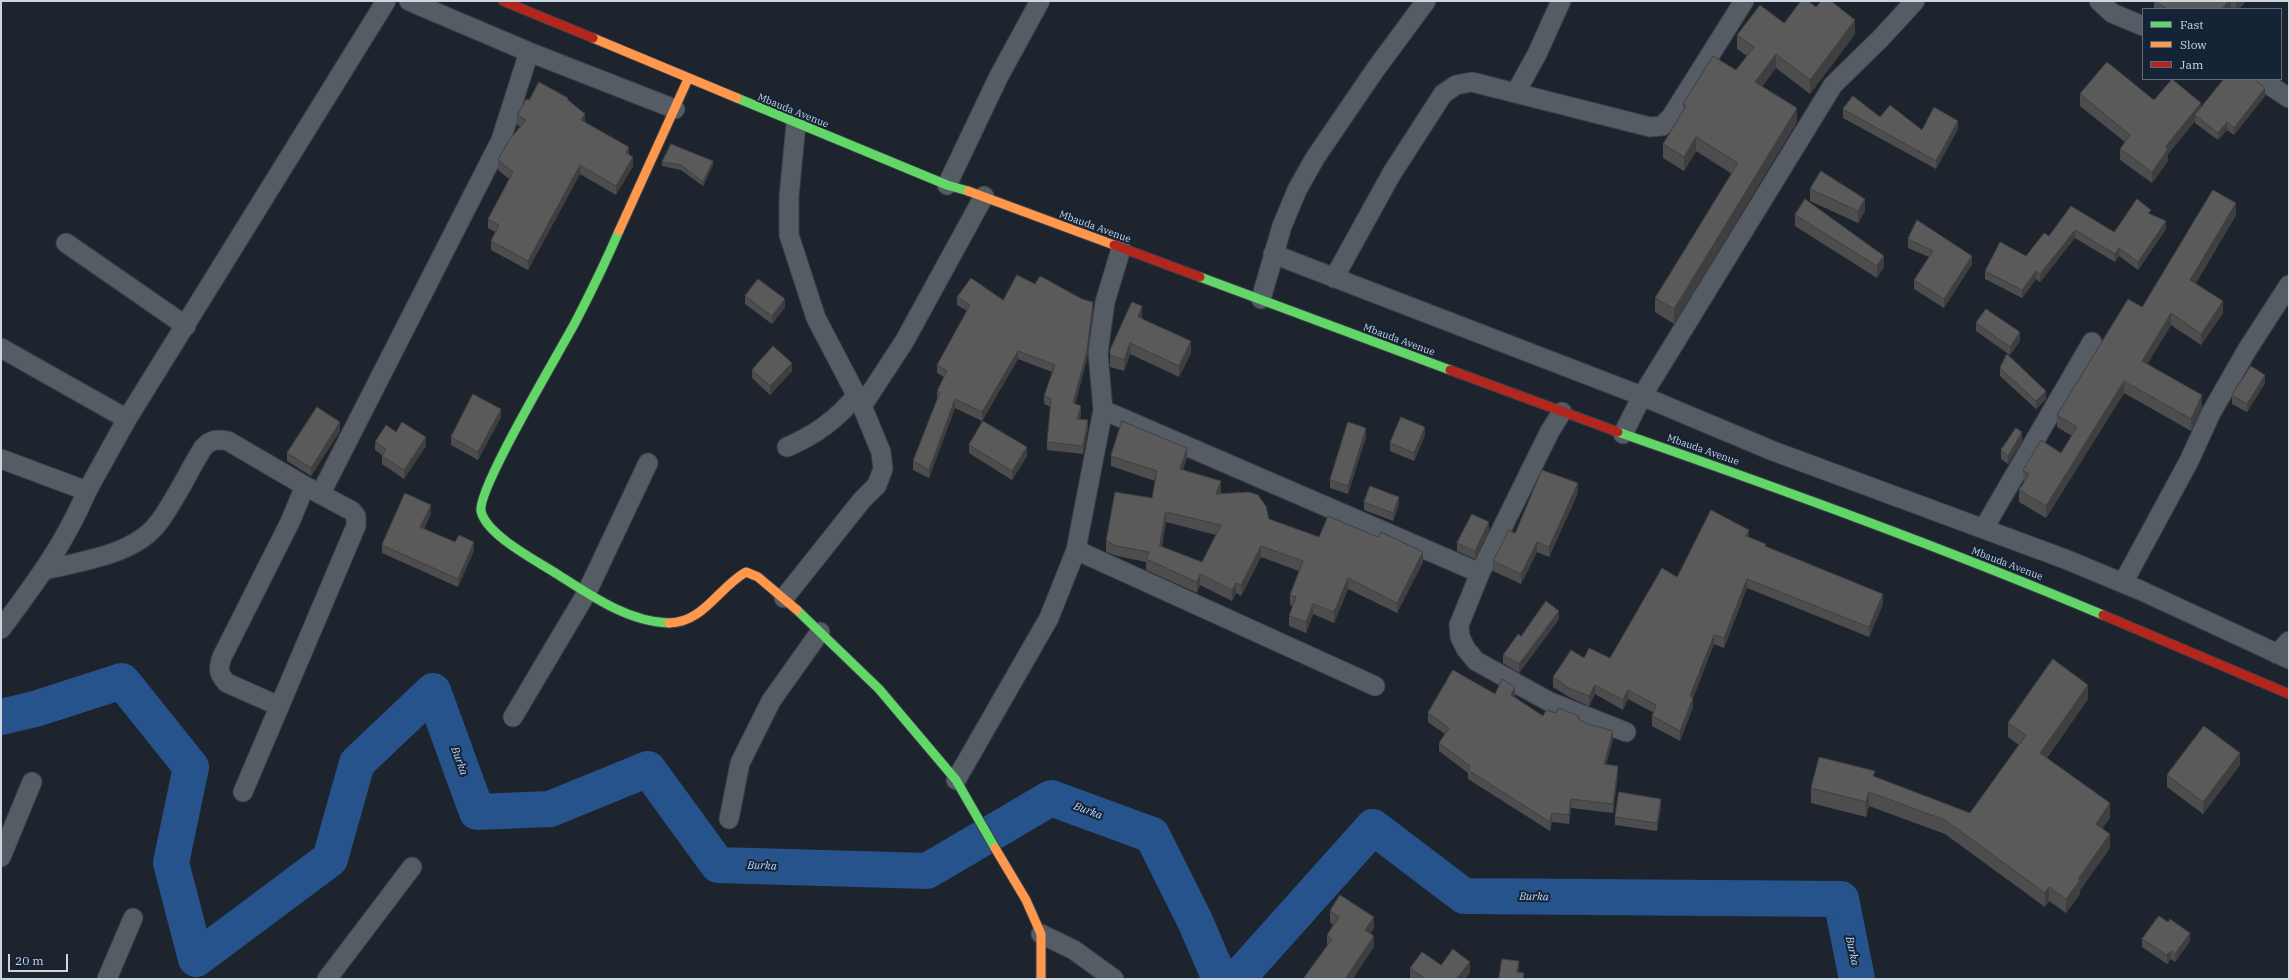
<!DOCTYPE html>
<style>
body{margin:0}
#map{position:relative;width:2290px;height:980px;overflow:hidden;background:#1d242e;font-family:"IBM Plex Serif",serif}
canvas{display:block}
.frame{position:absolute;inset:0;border:2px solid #ccd6e2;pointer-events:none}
.legend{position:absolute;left:2142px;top:8px;width:140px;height:72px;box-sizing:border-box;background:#152336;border:1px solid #5e6b7b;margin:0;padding:5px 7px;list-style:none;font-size:12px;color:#ccd6e2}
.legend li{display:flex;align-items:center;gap:8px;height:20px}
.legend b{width:20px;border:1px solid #5e6b7b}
.scale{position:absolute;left:8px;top:954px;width:60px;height:18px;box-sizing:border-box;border:2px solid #ccd6e2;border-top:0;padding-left:5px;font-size:12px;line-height:14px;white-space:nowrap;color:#ccd6e2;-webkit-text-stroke:3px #152336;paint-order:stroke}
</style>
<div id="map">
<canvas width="2290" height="980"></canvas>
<div class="frame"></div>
<ul class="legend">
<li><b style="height:5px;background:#63d668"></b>Fast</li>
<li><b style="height:5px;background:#ff974d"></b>Slow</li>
<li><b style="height:5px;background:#b3261e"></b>Jam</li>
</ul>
<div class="scale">20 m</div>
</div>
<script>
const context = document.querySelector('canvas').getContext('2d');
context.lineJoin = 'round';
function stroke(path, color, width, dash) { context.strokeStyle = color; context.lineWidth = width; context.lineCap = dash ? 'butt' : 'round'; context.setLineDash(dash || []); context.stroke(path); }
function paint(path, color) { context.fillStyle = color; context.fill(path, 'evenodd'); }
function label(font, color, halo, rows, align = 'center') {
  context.font = font + ' "IBM Plex Serif",serif'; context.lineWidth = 4; context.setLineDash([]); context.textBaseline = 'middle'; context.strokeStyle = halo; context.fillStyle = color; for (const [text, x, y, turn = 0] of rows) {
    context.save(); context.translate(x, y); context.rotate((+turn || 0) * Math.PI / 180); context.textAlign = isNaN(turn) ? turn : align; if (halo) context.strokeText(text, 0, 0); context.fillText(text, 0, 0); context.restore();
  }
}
const river = new Path2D(`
 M1,717L35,709L122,681L191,767L171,863L196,959L330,859L357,763L433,691L477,812L550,809L648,769L718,865L927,871L1051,798L1152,835L1195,921L1220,979
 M1237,979L1373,827L1464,896L1841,899L1857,979`);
const street = new Path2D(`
 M409,1L529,52L675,109
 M2099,1L2112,13L2143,26
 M2260,79L2289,98
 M1516,92L1537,54L1561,1
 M947,185L999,76L1040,1
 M66,243L186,326
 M1273,254L1642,396L1773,451L2065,559L2142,591L2289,659
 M1334,278L1392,173L1443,94L1456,85L1472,82L1650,127L1662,126L1671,117L1744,1
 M1261,299L1282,226L1297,190L1315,158L1375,70L1426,1
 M1,348L127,419
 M862,406L904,342L984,196
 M1103,410L1480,573
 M1562,412L1550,431L1480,573L1459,625L1460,637L1466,649L1476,661L1548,701L1626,732
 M1623,434L1642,396L1833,85L1881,38L1915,1
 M787,447C815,435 836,420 856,396
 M1,459L87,491C64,545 36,582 1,629
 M87,491L127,419L386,1
 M321,493L501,140L529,52
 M1984,528L2092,342
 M1076,550L1375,686
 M45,570C81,561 135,555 159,522C176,499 188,472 203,448C211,439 217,439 228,441L305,486L352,511L356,516V526L243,792
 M2123,583L2189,461L2211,413L2247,350L2289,285
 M784,598L862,500L877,485L883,469L881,452L862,406L816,318L789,235V196L796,124
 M2277,654L2289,641
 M279,706L227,683C218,674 218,668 222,657L290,522L305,486
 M513,717L586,594L648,463
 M956,780L1049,618L1076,550L1103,410L1098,353L1105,302L1121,249
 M729,819L740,763L771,701L820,632
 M1,857L32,782
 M1041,934L1074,950L1114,979
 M107,979L133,918
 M327,979L412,867`);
const fast = new Path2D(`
 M737,98L947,185L968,191
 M619,231C606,261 592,290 577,319C562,348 477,489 481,511C486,535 537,561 557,574C590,595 628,622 669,623
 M1200,277L1450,370
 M1618,432C1781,489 1944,548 2103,615
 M797,610L879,689L956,780L995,848`);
const slow = new Path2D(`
 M593,38L737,98
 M968,191L1114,245
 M619,231L688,79
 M669,623C703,623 719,587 746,572L758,577L797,610
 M995,848L1026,900L1041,934V979`);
const jam = new Path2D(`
 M503,1L593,38
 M1114,245L1200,277
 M1450,370L1618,432
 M2103,615L2289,694`);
const wall = new Path2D(`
 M2154,1H2246L2239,9H2232L2231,8L2230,9H2154Z
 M1816,7L1855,34L1810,94L1776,68L1762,86L1797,122L1674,324L1655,312V298L1732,174L1696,151L1684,171L1663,158V144L1683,110V104L1736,70L1747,56L1737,49V35L1784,23Z
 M2080,94L2154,100L2201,108L2265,96L2234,135L2227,130L2218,140L2195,123V121L2168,154V161L2152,183L2120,160V149L2125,142L2080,106Z
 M529,100H568L585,122L629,155L633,166L616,195L580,174L528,270L491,250V241L495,232L488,228V219L509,179L498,170V160L520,126L517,125V115Z
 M1843,109L1922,130L1958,129L1936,169L1843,118Z
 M662,162L713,165L703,186L681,170L662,166Z
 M1810,189L1865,211L1858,223L1810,201Z
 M2071,206L2114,232L2151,214L2166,229L2138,270L2119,256L2115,262L2075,238L2040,282L2036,279L2022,298L1985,279V271L2026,256L2049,236Z
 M1795,215L1884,267L1877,278L1795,226Z
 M2236,215L2196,283L2223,313L2201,345L2171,325L2147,364L2202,407L2191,431L2124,393L2046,518L2019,502V490L2024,483L2023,470L2061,453L2072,436L2057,427V415L2142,307Z
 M1908,239L1972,264L1944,308L1914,289V280L1929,257L1908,248Z
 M1035,284L1093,310L1087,359L1075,404L1081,414L1080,419L1088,428L1083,454L1047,450V442L1051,407L1044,404V396L1052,372L1018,359L982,421L955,408L929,478L913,470V461L937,399V391L944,377L937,373V365L967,311L957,305V297L1003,300Z
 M745,296L785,307L772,324L745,304Z
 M1142,318L1191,353L1179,377L1130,354L1124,371L1110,367V350Z
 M1976,323L2020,341L2010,355L1976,331Z
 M2000,368L2046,399L2036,409L2000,376Z
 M752,370L792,371L770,395L752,378Z
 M2265,383L2247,412L2232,404V395Z
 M501,417L478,460L451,445V437Z
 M340,431L311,476L287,461V453Z
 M396,432L426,446L404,479L382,464V455L375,450V442Z
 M1425,435L1414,461L1390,451V443Z
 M1366,437L1348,494L1330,488V480Z
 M2022,441L2008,464L2001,459V450Z
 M969,445L1027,456L1012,480L969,453Z
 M1111,456L1187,458L1183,469L1221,492L1220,494L1269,519L1319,537L1423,562L1397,613L1348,589L1334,623L1313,614L1306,633L1289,626V616L1293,606L1290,605V595L1299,571L1261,557L1241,596L1236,593L1232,601L1200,585L1197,593L1146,570V562L1117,556L1106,552V541L1152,498L1155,481L1111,466ZM1166,522L1216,535L1202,562L1162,547Z
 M1578,493L1549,557L1537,552L1521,584L1493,571V561L1515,533Z
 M1364,502L1399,505L1393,521L1364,510Z
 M431,513L424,529L474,550L458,587L382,553V545Z
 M1489,531L1475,559L1457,551V543Z
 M1749,537L1766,547L1883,604L1869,637L1747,588L1724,648L1714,644L1693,698V707L1680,741L1652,726V716L1654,713L1628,699L1623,710L1595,694L1589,706L1569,697L1553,687V677L1584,658H1610L1677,577Z
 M1559,619L1519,673L1503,663V655Z
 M1495,694L1515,696V697L1543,716L1556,713L1579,720L1613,739L1606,764L1618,774L1613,813L1571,808L1569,824L1552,822L1550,831L1468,779V773L1439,751V743L1445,734L1428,722V713Z
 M2088,699L2047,758L2110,818L2102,828L2110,848L2080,890V894L2066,913L2049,901L2045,907L1945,834L1869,806L1866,817L1811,803V788L1875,777L1970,813L2019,745L2008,737V723Z
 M2240,765L2203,814L2167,787V775Z
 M1661,807L1657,831L1615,825V817Z
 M1330,911L1374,928L1370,934L1374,947L1327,946V935L1333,925L1330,922Z
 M2168,922L2190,941L2175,962L2171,959L2167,964L2142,947V939Z
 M1441,965L1470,973L1465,979H1410V968Z`);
const shadedWall = new Path2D(`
 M2228,1H2231V8L2230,9H2222Z
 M2236,1H2246L2239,9H2236Z
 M1855,20V34L1810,94V80Z
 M1776,54V68L1755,96V82Z
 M2265,88V96L2234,135V128Z
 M2201,103V115H2195V121L2168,154V161L2152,183V172L2165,147Z
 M1797,108V122L1674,324V309Z
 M585,114V124L581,120Z
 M1958,121V129L1936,169V161Z
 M2227,122V130L2218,140V133Z
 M1696,137V151L1684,171V157Z
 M629,147V156L626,153Z
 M633,157V166L616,195V186Z
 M713,161V165L703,186V182Z
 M580,165V174L528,270V261Z
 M1865,199V211L1858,223V211Z
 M2236,203V215L2190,292V280Z
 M2166,221V229L2138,270V262Z
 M2075,230V238L2040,282V274Z
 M2119,248V256L2115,262V254Z
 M1884,256V267L1877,278V266Z
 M1972,256V264L1944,308V299Z
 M2036,271V279L2022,298V290Z
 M785,299V307L772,324V316Z
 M2223,301V313L2201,345V334Z
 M1093,302V310L1087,359L1073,411V403Z
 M1142,306V318L1138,328V317Z
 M2171,313V325L2142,373V361Z
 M2020,332V341L2010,355V347Z
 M1191,341V353L1179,377V366Z
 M1130,343V354L1124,371V360Z
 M1018,351V359L982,421V412Z
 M792,363V371L770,395V386Z
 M2265,375V383L2247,412V404Z
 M2124,381V393L2046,518V506Z
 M2046,391V399L2036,409V401Z
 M2202,395V407L2191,431V419Z
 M955,399V408L929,478V470Z
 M1081,406V414L1077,427V419Z
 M501,409V417L478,460V452Z
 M1088,420V428L1083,454V446Z
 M340,422V431L311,476V468Z
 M1425,427V435L1414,461V453Z
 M1366,428V437L1348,494V486Z
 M2022,432V441L2008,464V456Z
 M426,437V446L404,479V470Z
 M1027,447V456L1012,480V471Z
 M1187,448V458L1180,479V469Z
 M1221,481V492L1216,505V494Z
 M1578,483V493L1549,557V547Z
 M1399,497V505L1393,521V513Z
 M431,505V513L420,535V527Z
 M1166,512V522L1160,556V546Z
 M1489,522V531L1475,559V551Z
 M1749,530V539L1746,536Z
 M474,542V550L458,587V579Z
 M1537,542V552L1521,584V574Z
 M1261,546V557L1241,596V585Z
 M1423,552V562L1397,613V603Z
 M1200,574V585L1197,593V582Z
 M1348,578V589L1334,623V612Z
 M1747,579V588L1724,648V638Z
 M1236,583V593L1232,601V590Z
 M1883,594V604L1869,637V627Z
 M1313,604V614L1306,633V622Z
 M1559,611V619L1519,673V664Z
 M1714,635V644L1693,698V707L1680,741V731L1690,696Z
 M1595,685V694L1589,706V696Z
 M2088,685V699L2040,767V753Z
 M1515,687V696L1511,704V695Z
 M1628,690V699L1623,710V700Z
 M1613,731V739L1604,773V764Z
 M2240,753V765L2203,814V802Z
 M1618,766V774L1613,813V804Z
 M1869,792V806L1866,817V802Z
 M1571,799V808L1569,824V815Z
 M1661,799V807L1657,831V823Z
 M2110,803V818L2096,838V824Z
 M1552,813V822L1550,831V822Z
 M2110,834V848L2080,890V894L2066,913V899L2078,879Z
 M2049,887V901L2045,907V893Z
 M1374,917V928L1365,942V930Z
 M2190,933V941L2175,962V954Z
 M1374,936V947L1353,979H1345Z
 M2171,951V959L2167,964V955Z
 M1519,961V969L1517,979V972Z
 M1470,962V973L1465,979H1456Z`);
const building = new Path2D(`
 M1801,1H1808L1816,7L1821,1H1831L1855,20L1810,80L1776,54L1755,82L1797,108L1674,309L1655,298L1738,163L1696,137L1684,157L1663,144L1686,106L1683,104L1713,56L1736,70L1754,47L1737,35L1760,5L1784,23Z
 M2154,1H2228L2222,9H2168Z
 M2107,62L2154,100L2172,79L2201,103L2165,147L2168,149L2152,172L2120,149L2130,135L2080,94Z
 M2224,79H2254L2265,88L2234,128L2227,122L2218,133L2195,115Z
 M539,82L568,98L567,99L585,114L581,120L629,147L626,153L633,157L616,186L580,165L528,261L491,241L499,225L488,219L513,172L498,160L509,140L526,120L517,115L518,114L526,99L529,100Z
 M1853,96L1880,117L1890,105L1922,130L1934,107L1958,121L1936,161L1843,109Z
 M671,144L713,161L703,182L681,165L662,162Z
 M1821,171L1865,199L1858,211L1810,189Z
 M2213,190L2236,203L2190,280L2223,301L2201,334L2171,313L2142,361L2202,395L2191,419L2124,381L2046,506L2019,490L2029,474L2023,470L2041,440L2061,453L2077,427L2057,415L2128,299L2142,307Z
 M1805,199L1884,256L1877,266L1795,215Z
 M2137,199L2151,210L2148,213L2166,221L2138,262L2119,248L2115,254L2075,230L2040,274L2036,271L2022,290L1985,271L2000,242L2026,256L2044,233L2049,236L2071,206L2114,232Z
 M1917,220L1972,256L1944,299L1914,280L1933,251L1908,239Z
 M1017,275L1035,284L1040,276L1082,299L1093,302L1087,351L1073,403L1081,406L1077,419L1088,420L1083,446L1047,442L1051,399L1044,396L1055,365L1018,351L982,412L955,399L929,470L913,461L940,392L937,391L947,371L937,365L970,305L957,297L971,278L1003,300Z
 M758,279L785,299L772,316L745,296Z
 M1132,302L1142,306L1138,317L1191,341L1179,366L1130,343L1124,360L1110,355V350Z
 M1986,309L2020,332L2010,347L1976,323Z
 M773,346L792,363L770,386L752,370Z
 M2007,354L2046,391L2036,401L2000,368Z
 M2251,366L2265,375L2247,404L2232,395Z
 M473,394L501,409L478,452L451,437Z
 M317,407L340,422L311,468L287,453Z
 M1401,417L1425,427L1414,453L1390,443Z
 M983,421L1027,447L1012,471L969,445Z
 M1122,421L1187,448L1180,469L1221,481L1216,494L1249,492L1258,495L1266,506L1269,519L1319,537L1328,516L1378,537L1381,532L1423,552L1397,603L1348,578L1334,612L1313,604L1306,622L1289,616L1296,597L1290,595L1303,561L1261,546L1241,585L1236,583L1232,590L1200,574L1197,582L1146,559L1149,552L1117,546L1106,541L1115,492L1152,498L1157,471L1111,456ZM1166,512L1221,525L1202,562L1160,546Z
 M402,422L426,437L404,470L382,456L386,449L375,442L386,425L396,432Z
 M1348,422L1366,428L1348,486L1330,480Z
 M2016,428L2022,432L2008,456L2001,450Z
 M1542,470L1578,483L1549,547L1537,542L1521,574L1493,561L1509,530L1515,533Z
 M1370,486L1399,497L1393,513L1364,502Z
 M405,493L431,505L420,527L455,542L459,535L474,542L458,579L382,545Z
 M1711,510L1749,530L1746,536L1766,544L1765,546L1883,594L1869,627L1747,579L1724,638L1714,635L1690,696L1693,698L1680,731L1652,716L1656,705L1628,690L1623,700L1595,685L1589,696L1569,688L1553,677L1571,650L1584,658L1589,648L1610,658L1662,568L1677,577Z
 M1472,514L1489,522L1475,551L1457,543Z
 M1546,601L1559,611L1519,664L1503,655L1518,634L1521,636Z
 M2053,659L2088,685L2040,753L2110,803L2096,824L2110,834L2078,879L2080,880L2066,899L2049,887L2045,893L1945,820L1869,792L1866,802L1811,788L1819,757L1875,771L1873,776L1970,813L2026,735L2008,723Z
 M1453,670L1495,694L1502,679L1515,687L1511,695L1543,716L1546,710L1556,713L1558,708L1579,716L1578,719L1588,724L1613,731L1604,764L1618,766L1613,804L1571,799L1569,815L1552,813L1550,822L1468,770L1470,766L1439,743L1449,728L1428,713Z
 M2204,726L2240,753L2203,802L2167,775Z
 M1619,792L1661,799L1657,823L1615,817Z
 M1340,895L1374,917L1365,930L1374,936L1345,979H1303L1332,939L1327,935L1339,917L1330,911Z
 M2159,916L2168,922L2170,919L2190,933L2175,954L2171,951L2167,955L2142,939Z
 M1453,949L1470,962L1456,979H1426L1410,968L1422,952L1441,965Z
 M1502,959L1519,961L1517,972L1524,973L1523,979H1499Z`);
const streetNames = [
 ["Mbauda Avenue",793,111,22],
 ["Mbauda Avenue",1095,227,20],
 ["Mbauda Avenue",1399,340,20],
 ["Mbauda Avenue",1703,450,19],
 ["Mbauda Avenue",2007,564,21]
];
const waterNames = [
 ["Burka",459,761,70],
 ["Burka",1088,811,21],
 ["Burka",762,866,2],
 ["Burka",1534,897,1],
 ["Burka",1852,951,78]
];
stroke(river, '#27538c', 36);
stroke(street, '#383e47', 21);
stroke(fast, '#383e47', 11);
stroke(slow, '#383e47', 11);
stroke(jam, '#383e47', 11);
stroke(street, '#565c64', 19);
stroke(fast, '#63d668', 9);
stroke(slow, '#ff974d', 9);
stroke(jam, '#b3261e', 9);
paint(wall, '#4d4d4d');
paint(shadedWall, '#3f3f3f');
paint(building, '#5a5a5a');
stroke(building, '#3f3f3f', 1);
label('10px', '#ccd6e2', '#152336', streetNames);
label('italic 11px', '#bed9fc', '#152336', waterNames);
</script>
